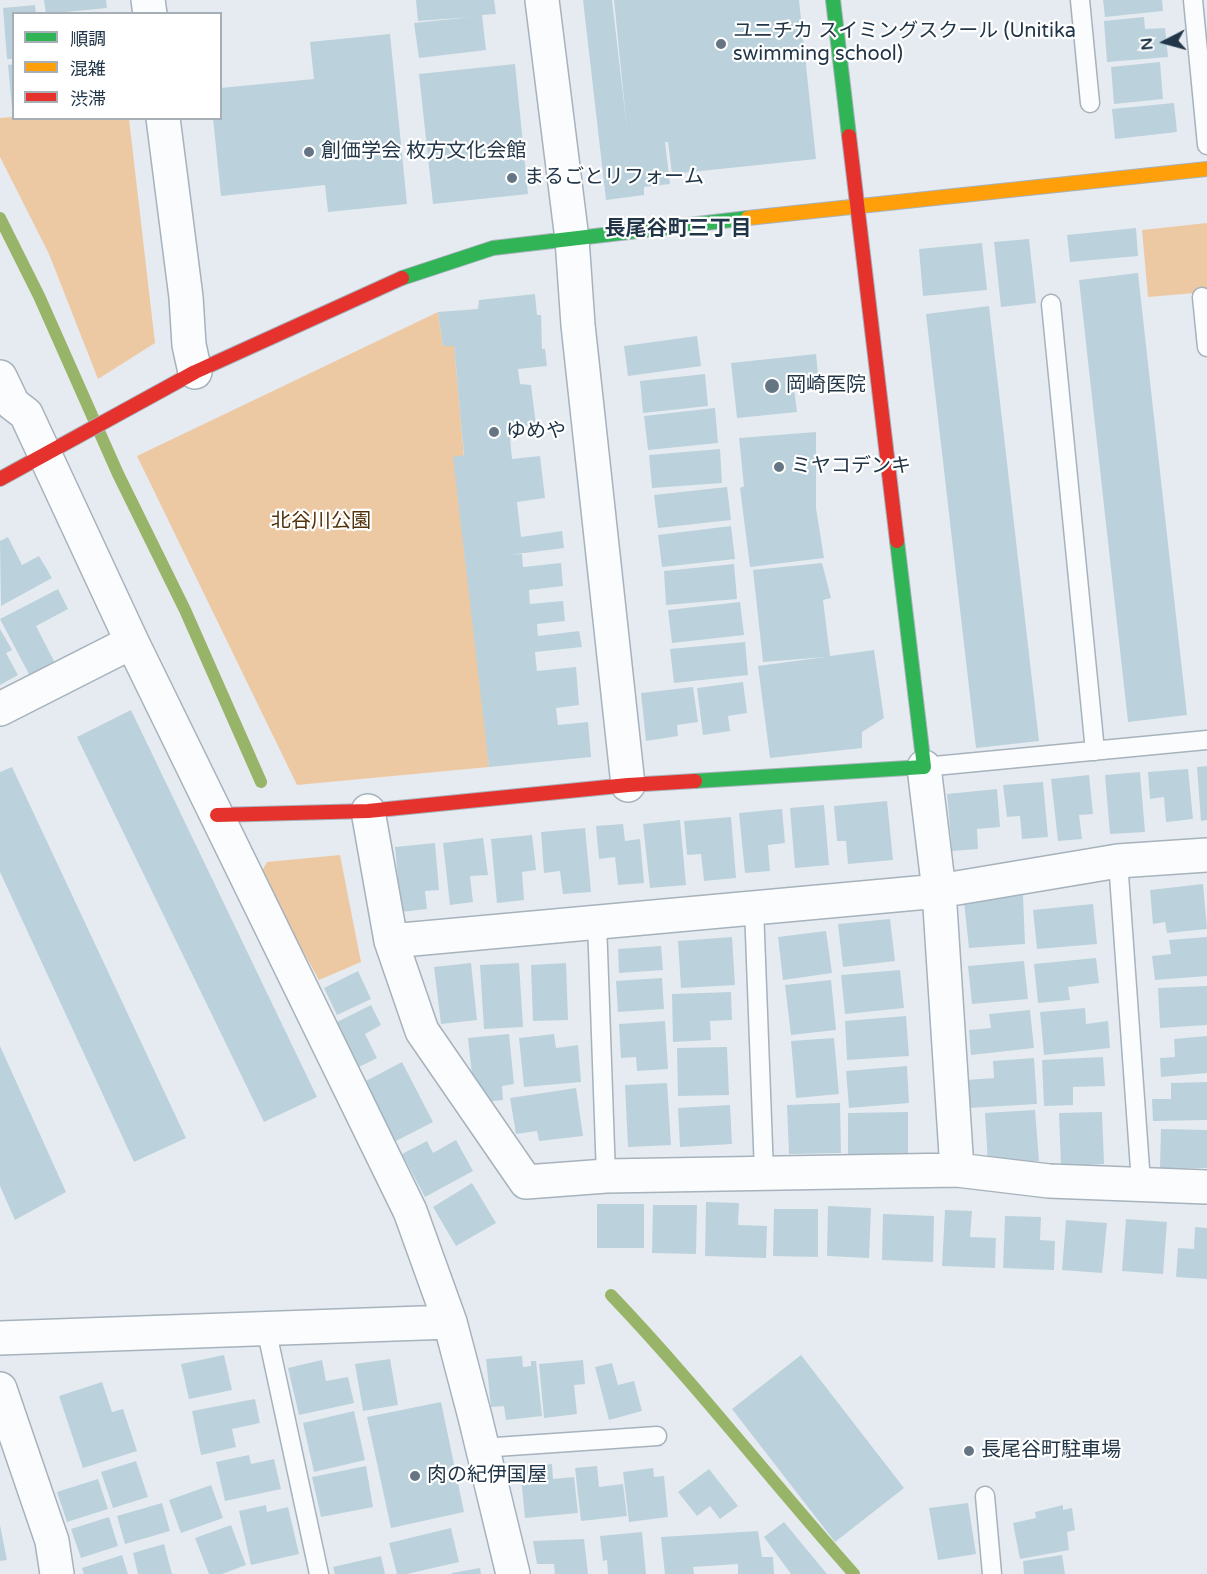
<!DOCTYPE html>
<meta charset="utf-8">
<style>
body{margin:0}
#map{position:relative;width:1207px;height:1574px;overflow:hidden;background:#e6ebf1;font-family:"Varela Round","Noto Sans JP",sans-serif}
canvas{display:block}
.legend{position:absolute;left:12px;top:12px;width:210px;height:108px;box-sizing:border-box;background:#fff;border:2px solid #a6afb6;margin:0;padding:8px 10px;list-style:none;font-size:18px;color:#213648}
.legend li{display:flex;align-items:center;gap:12px;height:30px}
.legend b{width:30px;border:2px solid #a6afb6}
.north{position:absolute;left:1135px;top:12px;width:60px;height:60px;-webkit-text-stroke:4px #fff;paint-order:stroke;rotate:264deg;font-size:16px;font-weight:700;line-height:24px;text-align:center;color:#213648}
.north::after{content:'';display:block;margin:auto;width:21px;height:27px;background:#213648;clip-path:polygon(50% 0,100% 100%,50% 72%,0 100%)}
</style>
<div id="map">
<canvas width="1207" height="1574"></canvas>
<ul class="legend">
<li><b style="height:8px;background:#30b455"></b>順調</li>
<li><b style="height:8px;background:#ff9f0a"></b>混雑</li>
<li><b style="height:8px;background:#e5322d"></b>渋滞</li>
</ul>
<div class="north">N</div>
</div>
<script>
const context = document.querySelector('canvas').getContext('2d');
context.lineJoin = 'round';
function paint(path, color) { context.fillStyle = color; context.fill(path, 'evenodd'); }
function stroke(path, color, width, dash) { context.strokeStyle = color; context.lineWidth = width; context.lineCap = dash ? 'butt' : 'round'; context.setLineDash(dash || []); context.stroke(path); }
function label(font, color, halo, rows, align = 'center') {
  context.font = font + ' "Varela Round","Noto Sans JP",sans-serif'; context.lineWidth = 4.5; context.setLineDash([]); context.textBaseline = 'middle'; context.strokeStyle = halo; context.fillStyle = color; for (const [text, x, y, turn = 0] of rows) {
    context.save(); context.translate(x, y); context.rotate((+turn || 0) * Math.PI / 180); context.textAlign = isNaN(turn) ? turn : align; if (halo) context.strokeText(text, 0, 0); context.fillText(text, 0, 0); context.restore();
  }
}
const green = new Path2D(`
 M13,117L14,118L129,119L155,343L98,379L49,254L0,157V118Z
 M1207,223V292L1148,297L1142,230Z
 M438,312L443,346H454C468,486 475,627 489,767L297,785L137,456Z
 M340,855L361,962L319,980L260,875L267,862Z`);
const stream = new Path2D(`
 M0,218L39,296L118,474L185,610L261,782
 M611,1295C696,1384 772,1482 854,1574`);
const building = new Path2D(`
 M44,0H106L107,8L46,14Z
 M416,0H494L496,14L482,15L486,50L419,58L414,23L472,17L418,21Z
 M583,0H612L627,129L614,0H799L816,159L672,174L668,142H665L670,184L644,187V195L606,200Z
 M1103,0H1162L1163,11L1105,17Z
 M35,5L36,14H14V59H7L3,8Z
 M1144,17L1145,29L1165,28L1168,57L1107,62L1104,21Z
 M390,34L407,204L328,212L325,185L221,196L213,118H220V88L314,79L310,42Z
 M1160,62L1163,99L1114,104L1111,67Z
 M14,64V108H12L8,65Z
 M515,64L528,194L433,204L419,74Z
 M1174,103L1177,132L1115,139L1112,109Z
 M1136,228L1138,256L1070,262L1067,235Z
 M1029,239L1036,303L1001,307L994,242Z
 M982,243L987,290L923,296L919,249Z
 M1138,273L1187,715L1128,722L1079,280Z
 M535,294L537,315H541L542,349H545L547,366L518,369L520,384L531,385L536,425L509,427L512,459L540,456L545,498L517,502L521,537L562,531L564,548L509,555L522,554L523,567L561,563L563,586L529,590L530,604L563,601L565,621L537,624L538,636L579,631L582,647L535,652L537,671L576,667L579,705L556,708L558,725L588,722L591,757L489,767L453,457L464,455L454,346H443L438,312L478,309L479,300Z
 M989,306L1039,741L976,748L926,314Z
 M697,336L701,366L628,376L624,346Z
 M816,354L819,385L794,388L797,412L737,418L731,363Z
 M705,374L708,406L643,413L640,381Z
 M715,408L718,443L648,450L644,416Z
 M816,432V508L824,558L750,567L740,488L744,486L739,438Z
 M720,449L722,483L652,488L649,455Z
 M727,487L731,520L658,528L654,495Z
 M731,526L735,559L662,567L658,535Z
 M8,537L22,565L39,556L52,578L1,606L0,541Z
 M822,563L831,598L823,600L830,656L874,650L884,718L862,732V748L770,758L758,666L825,657L763,662L753,570Z
 M734,564L737,599L666,605L664,571Z
 M58,589L68,609L36,626L55,663L30,676L0,619Z
 M740,602L744,635L672,643L668,610Z
 M0,629L12,650L6,653L18,675L0,685Z
 M745,642L748,675L674,683L670,649Z
 M743,682L747,713L728,716L730,731L703,735L697,688Z
 M693,687L698,722L677,725L678,736L646,741L641,693Z
 M131,710L317,1097L264,1122L77,737Z
 M1207,766V820L1201,821L1197,767Z
 M12,767L186,1138L134,1162L0,872V772Z
 M1188,769L1193,819L1166,822L1164,797L1150,799L1148,772Z
 M1140,772L1145,832L1110,834L1105,775Z
 M1089,775L1093,814L1079,815L1082,839L1058,841L1051,779Z
 M1043,782L1048,837L1022,839L1020,816L1007,817L1003,785Z
 M997,789L1000,827L977,829L978,849L952,851L947,794Z
 M887,801L893,860L848,864L846,841H837L834,806Z
 M824,805L829,865L795,868L790,808Z
 M782,809L785,843L768,845L770,871L745,873L739,813Z
 M731,817L736,878L704,881L701,854L687,855L684,821Z
 M680,820L686,885L650,888L643,824Z
 M623,824L625,841L640,839L644,883L618,885L615,857L599,859L596,826Z
 M585,828L591,892L563,894L560,871L544,873L541,832Z
 M532,835L536,870L522,872L524,900L497,903L491,839Z
 M483,838L488,875L470,876L473,902L450,905L443,843Z
 M435,843L439,890L425,891L427,909L401,912L395,847Z
 M1203,884L1207,929L1167,933L1165,922L1153,924L1150,890Z
 M1023,895L1025,944L969,948L964,902Z
 M1093,904L1097,944L1037,949L1033,910Z
 M890,919L895,961L843,967L838,924Z
 M826,931L832,973L783,980L778,937Z
 M732,937L735,985L681,988L678,941Z
 M1207,937V976L1155,980L1152,956L1171,954L1169,940Z
 M661,946L663,970L619,973L618,949Z
 M1096,958L1099,983L1068,987L1070,1000L1038,1003L1034,964Z
 M1024,961L1028,999L972,1004L968,966Z
 M471,963L477,1020L441,1024L434,967Z
 M519,963L523,1027L484,1029L480,965Z
 M566,963L568,1020L533,1021L531,965Z
 M900,970L904,1008L845,1014L841,975Z
 M358,971L371,999L337,1015L324,988Z
 M662,978L664,1009L618,1012L616,981Z
 M831,980L836,1030L791,1035L785,985Z
 M1207,986V1025L1160,1028L1158,988Z
 M731,992L732,1020L710,1021L711,1040L673,1042L672,994Z
 M371,1005L381,1025L365,1034L377,1058L359,1067L337,1022Z
 M1085,1008L1086,1024L1108,1021L1110,1048L1044,1055L1040,1012Z
 M1030,1010L1034,1048L971,1055L969,1030L991,1028L989,1014Z
 M906,1016L909,1056L847,1060L845,1021Z
 M665,1021L668,1069L637,1071L636,1057L621,1058L619,1024Z
 M509,1034L514,1084L502,1086L503,1100L475,1103L468,1038Z
 M554,1034L556,1048L578,1045L581,1082L524,1087L519,1038Z
 M1207,1036V1073L1161,1077L1160,1058L1175,1057L1174,1039Z
 M834,1038L839,1094L796,1098L791,1041Z
 M0,1046L66,1192L15,1220L0,1186Z
 M727,1047L729,1095L678,1096L677,1048Z
 M1103,1057L1105,1086L1073,1087V1105L1044,1106L1042,1060Z
 M1034,1058L1037,1104L968,1108L967,1080L994,1078L993,1061Z
 M402,1062L433,1122L394,1142L364,1082Z
 M907,1066L909,1103L849,1108L846,1071Z
 M1207,1082V1120L1153,1121L1152,1099H1171V1083Z
 M667,1083L671,1145L628,1147L625,1085Z
 M576,1088L583,1136L539,1141L537,1131L516,1134L510,1098Z
 M840,1103L841,1153L789,1154L787,1105Z
 M730,1105L732,1144L680,1147L678,1108Z
 M1035,1110L1039,1161L988,1165L985,1113Z
 M908,1112V1154H848V1113Z
 M1102,1112L1104,1164L1061,1166L1059,1113Z
 M1161,1129L1207,1130V1168H1160Z
 M456,1140L473,1171L425,1197L402,1154L427,1141L433,1153Z
 M472,1183L496,1223L456,1246L433,1207Z
 M706,1202L739,1203L738,1225L767,1226L766,1258L705,1256Z
 M597,1204H644V1248H597Z
 M653,1205H697L696,1254L652,1253Z
 M828,1206L871,1208L869,1258L827,1256Z
 M774,1209H818V1257L773,1256Z
 M945,1210L972,1211L970,1237L996,1238L995,1268L942,1266Z
 M883,1214L934,1216L933,1262L882,1260Z
 M1005,1216L1041,1217L1040,1240L1055,1241L1054,1270L1003,1268Z
 M1126,1219L1167,1222L1163,1274L1122,1271Z
 M1066,1220L1107,1223L1102,1273L1062,1270Z
 M1195,1227L1207,1228V1279L1176,1277L1178,1248L1194,1249Z
 M224,1355L232,1390L189,1399L181,1364Z
 M801,1355L904,1488L835,1542L732,1409Z
 M522,1356L523,1367L531,1366V1361H536L542,1416L506,1420L504,1406L491,1407L486,1359Z
 M390,1359L398,1405L363,1411L355,1364Z
 M322,1360L326,1381L348,1377L354,1403L299,1415L288,1368Z
 M583,1360L585,1384L574,1385L577,1414L544,1418L539,1364Z
 M612,1363L618,1385L634,1381L642,1411L609,1420L595,1367Z
 M102,1382L112,1412L123,1409L137,1451L83,1468L59,1396Z
 M255,1399L260,1423L232,1429L236,1447L201,1455L192,1411Z
 M441,1402L464,1512L391,1528L367,1417Z
 M354,1411L365,1460L314,1472L303,1423Z
 M249,1455L251,1464L274,1459L281,1489L225,1501L216,1462Z
 M136,1461L148,1497L113,1508L101,1472Z
 M552,1464L553,1479L574,1477L578,1513L525,1518L520,1467Z
 M366,1466L373,1507L321,1517L312,1477Z
 M597,1466L599,1487L623,1484L627,1516L581,1521L575,1468Z
 M653,1468L654,1477L664,1476L668,1517L629,1522L623,1472Z
 M709,1469L738,1506L720,1519L710,1506L697,1516L678,1492Z
 M98,1479L108,1509L67,1522L57,1492Z
 M211,1485L223,1518L181,1533L169,1500Z
 M162,1503L170,1531L125,1544L117,1516Z
 M968,1503L976,1554L938,1560L929,1508Z
 M266,1505L267,1512L288,1507L299,1554L251,1565L239,1511Z
 M1063,1505V1510L1072,1508L1075,1530L1067,1532L1069,1550L1020,1559L1013,1523L1036,1518L1035,1512Z
 M109,1517L118,1546L81,1558L71,1529Z
 M784,1522L827,1574H791L764,1537Z
 M0,1525L7,1560L0,1561Z
 M231,1525L246,1565L222,1574H209L195,1538Z
 M451,1528L459,1562L407,1574H397L389,1543Z
 M758,1531L762,1557H773L774,1574H738V1564L693,1567L694,1574H665L661,1537Z
 M642,1532L646,1574H608L607,1560L603,1561L600,1536Z
 M584,1539L588,1574H555L554,1564H537L533,1541Z
 M164,1544L172,1574H138L133,1553Z
 M122,1555L128,1574H84L82,1568Z
 M1062,1555L1065,1574H1024L1023,1561Z
 M381,1556L385,1574H335L333,1567Z
 M480,1568L481,1574H452V1573Z`);
const lane = new Path2D(`
 M1080,0L1090,103
 M1193,0L1207,145
 M1202,297L1207,347
 M1051,304L1095,751
 M924,767L1207,740
 M1118,861L1141,1183
 M754,908L764,1173
 M597,922L606,1176
 M266,1328L319,1574
 M481,1448L657,1436
 M985,1496L992,1574`);
const street = new Path2D(`
 M148,0L150,14
 M542,0L572,239L578,325L628,785
 M163,118L186,297L189,345L195,372
 M0,377L13,404L26,414L132,642L410,1211L450,1322L475,1417L513,1574
 M0,709L132,642
 M924,767L939,891L957,1170
 M368,811L391,941L422,1031L526,1182L606,1176L957,1170L1049,1181L1207,1187
 M391,941L939,891L1118,861L1207,855
 M0,1338L450,1322
 M0,1389L52,1541L57,1574`);
const fast = new Path2D(`
 M833,0L849,136
 M402,278L493,248L748,218
 M695,781L924,767L897,541`);
const slow = new Path2D(`
 M748,218L1207,169`);
const jam = new Path2D(`
 M849,136L897,541
 M0,479L195,372L402,278
 M217,815L368,811L628,785L695,781`);
const markers = [
 [721,44,6,"#667583"],
 [309,152,6,"#667583"],
 [512,178,6,"#667583"],
 [772,386,8,"#667583"],
 [494,432,6,"#667583"],
 [779,467,6,"#667583"],
 [969,1451,6,"#667583"],
 [415,1476,6,"#667583"]
];
const poiNames = [
 ["ユニチカ スイミングスクール (Unitika",733,32],
 ["swimming school)",733,55],
 ["創価学会 枚方文化会館",321,152],
 ["まるごとリフォーム",524,178],
 ["岡崎医院",786,386],
 ["ゆめや",506,432],
 ["ミヤコデンキ",791,467],
 ["長尾谷町駐車場",981,1451],
 ["肉の紀伊国屋",427,1476]
];
const parkNames = [
 ["北谷川公園",321,522]
];
const neighbourhoodNames = [
 ["長尾谷町三丁目",678,229]
];
paint(green, '#edc9a3');
stroke(stream, '#98b468', 12);
paint(building, '#bbd2dc');
stroke(lane, '#a6b2bc', 21);
stroke(street, '#a6b2bc', 36);
stroke(fast, '#a6b2bc', 16);
stroke(slow, '#a6b2bc', 16);
stroke(jam, '#a6b2bc', 16);
stroke(lane, '#fbfcfd', 18);
stroke(street, '#fbfcfd', 33);
stroke(fast, '#30b455', 14);
stroke(slow, '#ff9f0a', 14);
stroke(jam, '#e5322d', 14);
for (const [x, y, r, color] of markers) { const dot = new Path2D(); dot.arc(x, y, r, 0, 2 * Math.PI); context.fillStyle = color; context.fill(dot); stroke(dot, '#fff', 2); }
label('20px', '#213648', '#fff', poiNames, 'left');
label('20px', '#52320b', '#fff', parkNames);
label('bold 21px', '#213648', '#fff', neighbourhoodNames);
</script>
